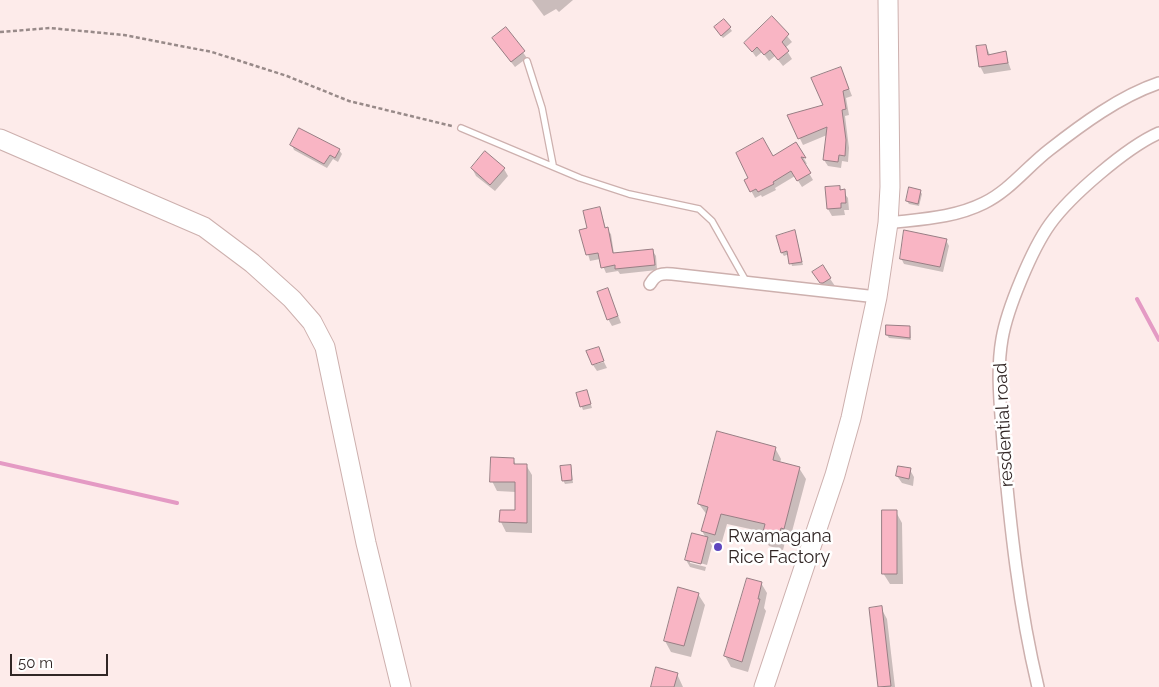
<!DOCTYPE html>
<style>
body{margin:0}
#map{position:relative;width:1159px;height:687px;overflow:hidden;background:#fdebea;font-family:Raleway,sans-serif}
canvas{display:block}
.scale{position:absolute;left:10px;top:654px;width:98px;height:22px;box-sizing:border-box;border:2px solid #312625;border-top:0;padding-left:6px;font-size:15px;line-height:18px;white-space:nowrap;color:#312625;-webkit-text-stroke:4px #fff;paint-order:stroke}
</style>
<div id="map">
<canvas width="1159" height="687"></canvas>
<div class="scale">50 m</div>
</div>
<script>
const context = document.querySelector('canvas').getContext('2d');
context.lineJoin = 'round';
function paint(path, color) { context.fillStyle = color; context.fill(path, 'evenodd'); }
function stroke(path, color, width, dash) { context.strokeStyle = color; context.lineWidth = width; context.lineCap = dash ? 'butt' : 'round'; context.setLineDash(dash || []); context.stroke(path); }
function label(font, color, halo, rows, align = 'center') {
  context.font = font + ' Raleway,sans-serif'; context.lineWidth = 5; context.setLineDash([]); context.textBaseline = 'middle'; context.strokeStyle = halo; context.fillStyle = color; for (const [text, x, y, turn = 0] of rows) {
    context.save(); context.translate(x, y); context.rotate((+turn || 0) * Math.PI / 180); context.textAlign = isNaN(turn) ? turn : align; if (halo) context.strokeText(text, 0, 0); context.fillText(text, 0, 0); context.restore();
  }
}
const shadow = new Path2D(`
 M532,0H573L559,12L556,9L544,16Z
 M772,18L792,42L785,48L792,59L783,66L775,56L769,61L762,52L756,57L746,43Z
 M724,20L732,31L723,38L717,31Z
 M506,29L527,58L515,67L497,44Z
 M986,46L990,55L1005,53L1011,70L984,74L980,66Z
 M841,68L852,96L846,98L849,115L845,116L849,148L848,162L842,161L841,168L828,166L824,160L827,135L803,145L789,116L825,106Z
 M796,144L807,164L803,163L813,180L802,187L795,176L775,188L776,190L762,197L761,195L755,198L746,181L773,157Z
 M292,145L339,150L342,154L338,162L333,159L327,168L294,150Z
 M472,168L504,169L508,176L495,191L476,176Z
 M839,187L848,198L849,210H844L845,215L832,216L828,209Z
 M920,191L922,194L919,206L909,204L907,201Z
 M600,208L606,229L611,234L614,254L652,250L656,256L657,270L620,274L618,271L606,273L600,259L590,261L581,230L588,229Z
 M796,235L803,265L792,266L789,254L784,256L782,253Z
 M946,240L949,246L943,272L904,264L901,258Z
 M822,267L835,286L828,290H825L814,272Z
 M608,290L621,323L612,326L608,319Z
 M910,327L911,340L889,338L887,335Z
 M604,362L607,368L597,371L593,365Z
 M577,394L588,395L592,408L583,410Z
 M775,448L781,459L780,463L799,468L806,479L790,539L786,538L783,550L769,546L763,535L764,532L727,524L721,545L710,542L712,546L707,565L690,560V563L706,567L705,571L690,567L686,560L706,538L702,531L707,515L699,504Z
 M513,459L516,465H526L532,475V533L506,532L501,522V511L516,512V492L497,491L492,481Z
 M571,466L573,483L565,484L563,480Z
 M910,470L914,477L913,486L902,483L897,476Z
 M896,512L902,523L903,584H890L883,573Z
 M761,583L767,593L764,608L766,611L748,672L731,667L725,656Z
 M698,594L705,605L691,657L671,652L665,641Z
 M881,608L887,619L895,687H879L870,609Z
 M677,674L683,687H652Z`);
const stream = new Path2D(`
 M1137,299L1159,340
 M0,463L177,503`);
const building = new Path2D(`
 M772,16L789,34L782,42L789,51L778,60L770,50L764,55L757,47L752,52L744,43Z
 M724,19L731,27L721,36L714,27Z
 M506,27L525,51L511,62L492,38Z
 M986,45L988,55L1006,51L1008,63L979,67L976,46Z
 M841,67L849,89L843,91L846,109L842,110L846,140L845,156L839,155L838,162L823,160L827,127L798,139L787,115L823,105L811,78Z
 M299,128L340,149L335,158L330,155L324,164L290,145Z
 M763,138L773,156L796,142L806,158L801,157L811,173L797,181L791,171L773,182L774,184L758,192L756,189L750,192L744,180L748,178L736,153Z
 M485,151L505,168L490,185L471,168Z
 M840,186V190L845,189L846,203H841V208L827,209L825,187Z
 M909,187L921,190L918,204L906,201Z
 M600,207L605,228L608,227L613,253L653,249L655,265L615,269V265L601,268L598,253L586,255L579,230L587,228L583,211Z
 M795,230L802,262L789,264L787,251L781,253L776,236Z
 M904,230L947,239L940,267L900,259Z
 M823,265L831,278L823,283H820L812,272Z
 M608,288L618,316L607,320L597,292Z
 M886,325L910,326V338L886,335Z
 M599,347L604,361L592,365L586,351Z
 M587,390L591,404L580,407L576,393Z
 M717,431L776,447L773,460L800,467L784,529L781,528L778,540L762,536L765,524L721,514L715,535L701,531L708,507L698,504Z
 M491,457L514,458V464H527V523L499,522L500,510H515V482H490Z
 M571,465L572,480L562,481L560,466Z
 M898,466L911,468L909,479L896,476Z
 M882,510H897V574H882Z
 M692,533L708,537L701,564L685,560Z
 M747,578L762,582L758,599H760L742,662L724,656Z
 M678,587L699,593L684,646L664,641Z
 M882,606L891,686L878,687L869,608Z
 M656,667L678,673L674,687H651Z`);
const path = new Path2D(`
 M0,32L50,28L124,35L212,52L287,76L349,101L452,126`);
const service = new Path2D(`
 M527,61L542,108L553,165
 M461,128L580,178L629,194L699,209L712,221L746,281`);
const minor = new Path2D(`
 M888,223C921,219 954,218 984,203C1009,191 1027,167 1049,150C1081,125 1120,96 1159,83
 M650,284C656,274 661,273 672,274L877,297
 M1038,687C1019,608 1010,525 1003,444C1001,410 996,373 1002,339C1007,309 1032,249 1050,224C1070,196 1127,147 1159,133`);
const trunk = new Path2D(`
 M0,139L204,227L252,263L292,299L312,322L325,347L366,543L401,687
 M764,687L835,475L851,418L877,297L888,223L890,187L888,0`);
const markers = [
 [718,547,5,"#5f46be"]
];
const streetNames = [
 ["resdential road",1004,425,-93]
];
const poiNames = [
 ["Rwamagana",728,537],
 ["Rice Factory",728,558]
];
paint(shadow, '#0003');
stroke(stream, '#e49ac4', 4);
paint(building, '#f9b5c4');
stroke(building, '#987e84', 1);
stroke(service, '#cdb0ae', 8);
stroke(minor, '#cdb0ae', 14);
stroke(trunk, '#cdb0ae', 21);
stroke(path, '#988a89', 2.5, [4, 2.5]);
stroke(service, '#fff', 5.5);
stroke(minor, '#fff', 11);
stroke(trunk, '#fff', 19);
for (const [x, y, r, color] of markers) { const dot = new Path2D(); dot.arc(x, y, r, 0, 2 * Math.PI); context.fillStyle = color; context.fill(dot); stroke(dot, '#fff', 2); }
label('18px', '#312625', '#fff', streetNames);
label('18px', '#312625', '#fff', poiNames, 'left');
</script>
